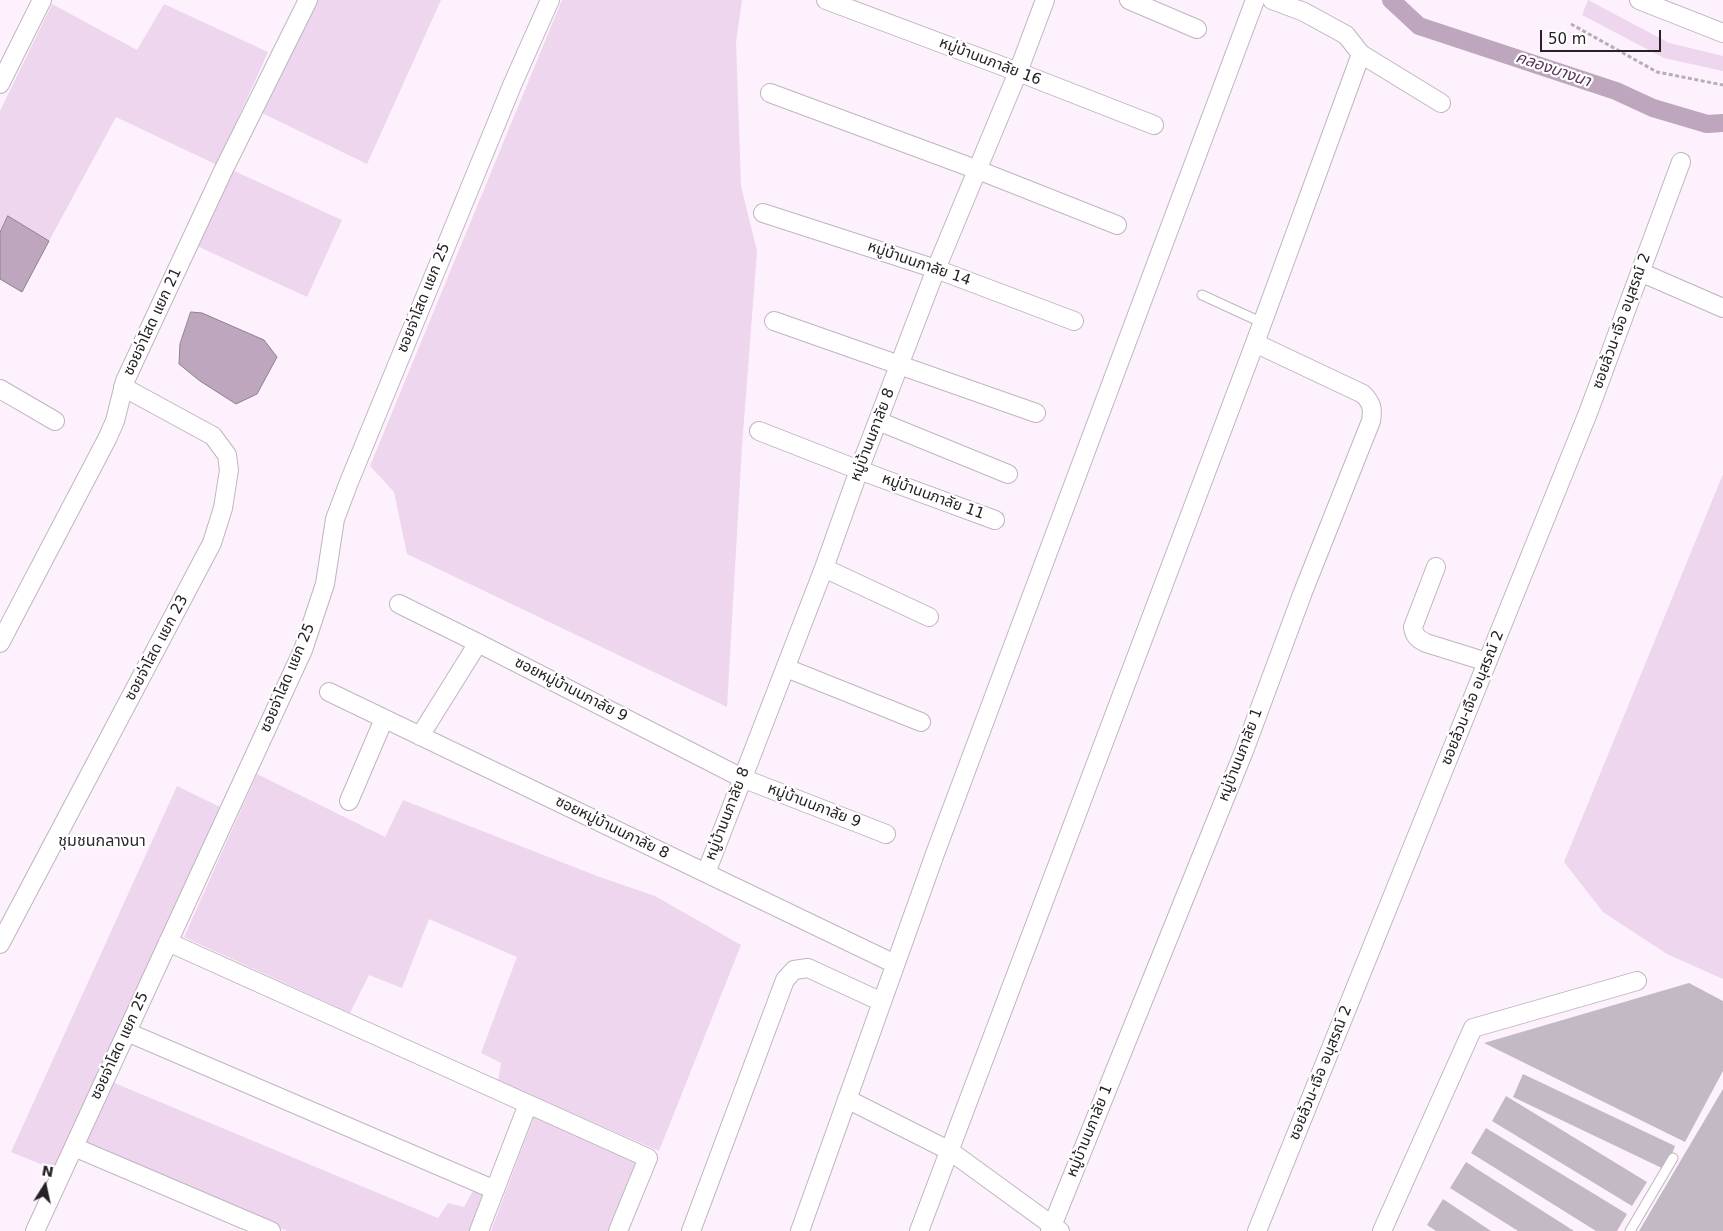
<!DOCTYPE html>
<meta charset="utf-8">
<style>
body{margin:0}
#map{position:relative;width:1723px;height:1231px;overflow:hidden;background:#fcf1fc;font-family:"DejaVu Sans",sans-serif}
canvas{display:block}
.north{position:absolute;left:20px;top:1161px;width:50px;height:50px;-webkit-text-stroke:4px #fff;paint-order:stroke;rotate:10deg;font-size:14px;font-weight:700;line-height:20px;text-align:center;color:#252125}
.north::after{content:'';display:block;margin:auto;width:18px;height:22px;background:#252125;clip-path:polygon(50% 0,100% 100%,50% 72%,0 100%)}
.scale{position:absolute;left:1540px;top:30px;width:121px;height:22px;box-sizing:border-box;border:2px solid #252125;border-top:0;padding-left:6px;font-size:15px;line-height:18px;white-space:nowrap;color:#252125;-webkit-text-stroke:4px #fff;paint-order:stroke}
</style>
<div id="map">
<canvas width="1723" height="1231"></canvas>
<div class="north">N</div>
<div class="scale">50 m</div>
</div>
<script>
const context = document.querySelector('canvas').getContext('2d');
context.lineJoin = 'round';
function paint(path, color) { context.fillStyle = color; context.fill(path, 'evenodd'); }
function stroke(path, color, width, dash) { context.strokeStyle = color; context.lineWidth = width; context.lineCap = dash ? 'butt' : 'round'; context.setLineDash(dash || []); context.stroke(path); }
function label(font, color, halo, rows, align = 'center') {
  context.font = font + ' "DejaVu Sans","Noto Sans Thai",sans-serif'; context.lineWidth = 4.5; context.setLineDash([]); context.textBaseline = 'middle'; context.strokeStyle = halo; context.fillStyle = color; for (const [text, x, y, turn = 0] of rows) {
    context.save(); context.translate(x, y); context.rotate((+turn || 0) * Math.PI / 180); context.textAlign = isNaN(turn) ? turn : align; if (halo) context.strokeText(text, 0, 0); context.fillText(text, 0, 0); context.restore();
  }
}
const green = new Path2D(`
 M316,0H441L367,164L262,113Z
 M562,0H742L736,42L741,186L757,251L742,446L727,707L407,554L394,492L370,466Z
 M1588,0L1669,43L1723,56V71L1664,58L1582,15Z
 M52,4L137,50L164,4L268,52L217,165L116,117L49,241L9,216L0,233V111Z
 M232,170L342,220L307,297L197,246Z
 M1723,474V979L1667,954L1603,912L1564,862Z
 M257,774L385,837L403,800L597,876L655,896L741,945L659,1151L498,1081L501,1063L481,1053L517,957L429,919L402,988L369,975L350,1013L184,937Z
 M177,786L220,807L177,907L55,1170L11,1152Z
 M112,1082L438,1218L448,1203L464,1207L473,1191L487,1194L472,1231H287L86,1143Z
 M535,1114L641,1161L611,1231H491Z`);
const water = new Path2D(`
 M8,216L49,241L22,292L0,279V233Z
 M191,312L202,313L264,340L277,357L257,394L236,404L200,381L179,364L180,344Z`);
const canal = new Path2D(`
 M1391,0L1419,26L1616,91L1653,108L1707,124L1723,123`);
const building = new Path2D(`
 M1689,983L1723,1001V1071L1685,1142L1484,1043Z
 M1523,1074L1675,1146L1666,1170L1513,1097Z
 M1723,1089V1231H1639Z
 M1506,1096L1647,1182L1632,1206L1492,1121Z
 M1486,1128L1627,1214L1617,1231H1596L1471,1153Z
 M1466,1162L1574,1231H1518L1450,1188Z
 M1443,1199L1491,1231H1436L1427,1225Z`);
const path = new Path2D(`
 M1571,24L1657,72L1723,85`);
const lane = new Path2D(`
 M1202,295L1263,323
 M1630,1231L1673,1158`);
const street = new Path2D(`
 M826,0L1018,72L1154,125
 M1129,0L1197,29
 M1272,0L1304,12L1346,35L1361,54L1441,103
 M1639,0L1723,33
 M0,84L42,0
 M770,93L978,170L1117,225
 M763,213L936,269L1074,321
 M1640,272L1723,308
 M774,321L1036,413
 M0,389L55,421
 M878,421L1008,474
 M759,431L859,470L995,520
 M1436,567L1413,627C1414,636 1418,639 1426,643L1487,662
 M824,568L929,617
 M399,604L478,643L742,778L886,834
 M0,643L107,439L115,421L125,381L223,171L308,0
 M786,668L921,722
 M329,692L895,964
 M420,736L478,643
 M349,801L384,719
 M706,873L824,568L859,470L936,269L1018,72L1045,0
 M168,942L648,1158L618,1231
 M0,944L212,543L223,508L229,470L227,455L213,436L123,387
 M127,1032L495,1190
 M847,1099L950,1151L1060,1231
 M74,1147L271,1231
 M35,1231L303,650L325,584L335,519L349,482L513,83L550,0
 M479,1231L528,1104
 M691,1231L785,980L794,970L808,968L882,1002
 M800,1231L936,851L1255,0
 M919,1231L1255,343L1361,54
 M1050,1231L1244,751L1303,592L1371,421C1373,409 1372,403 1363,394L1255,343
 M1257,1231L1588,413L1681,162
 M1382,1231L1473,1028L1637,981`);
const streetNames = [
 ["หมู่บ้านนภาลัย 16",990,62,21],
 ["หมู่บ้านนภาลัย 14",919,264,19],
 ["ซอยจ่าโสด แยก 25",424,298,-68],
 ["ซอยล้วน-เจือ อนุสรณ์ 2",1622,321,-70],
 ["ซอยจ่าโสด แยก 21",153,322,-65],
 ["หมู่บ้านนภาลัย 8",873,435,-69],
 ["หมู่บ้านนภาลัย 11",933,497,20],
 ["ซอยจ่าโสด แยก 23",157,648,-62],
 ["ซอยจ่าโสด แยก 25",288,678,-67],
 ["ซอยหมู่บ้านนภาลัย 9",571,690,27],
 ["ซอยล้วน-เจือ อนุสรณ์ 2",1473,698,-68],
 ["หมู่บ้านนภาลัย 1",1241,755,-69],
 ["หมู่บ้านนภาลัย 9",814,806,21],
 ["หมู่บ้านนภาลัย 8",728,814,-69],
 ["ซอยหมู่บ้านนภาลัย 8",612,828,26],
 ["ซอยจ่าโสด แยก 25",120,1046,-65],
 ["ซอยล้วน-เจือ อนุสรณ์ 2",1321,1073,-68],
 ["หมู่บ้านนภาลัย 1",1090,1131,-68]
];
const waterNames = [
 ["คลองบางนา",1553,70,19]
];
const neighbourhoodNames = [
 ["ชุมชนกลางนา",102,842]
];
paint(green, '#edd6ee');
paint(water, '#bda6be');
stroke(water, '#8f7e90', 1);
stroke(canal, '#bda6be', 18);
paint(building, '#c3b9c4');
stroke(lane, '#bfb5c0', 11);
stroke(street, '#bfb5c0', 20);
stroke(path, '#b6aeb6', 3, [4, 2.5]);
stroke(lane, '#fff', 9);
stroke(street, '#fff', 18);
label('15px', '#252125', '#fff', streetNames);
label('italic 16px', '#58375b', '#fff', waterNames);
label('16px', '#2f262f', '#fff', neighbourhoodNames);
</script>
